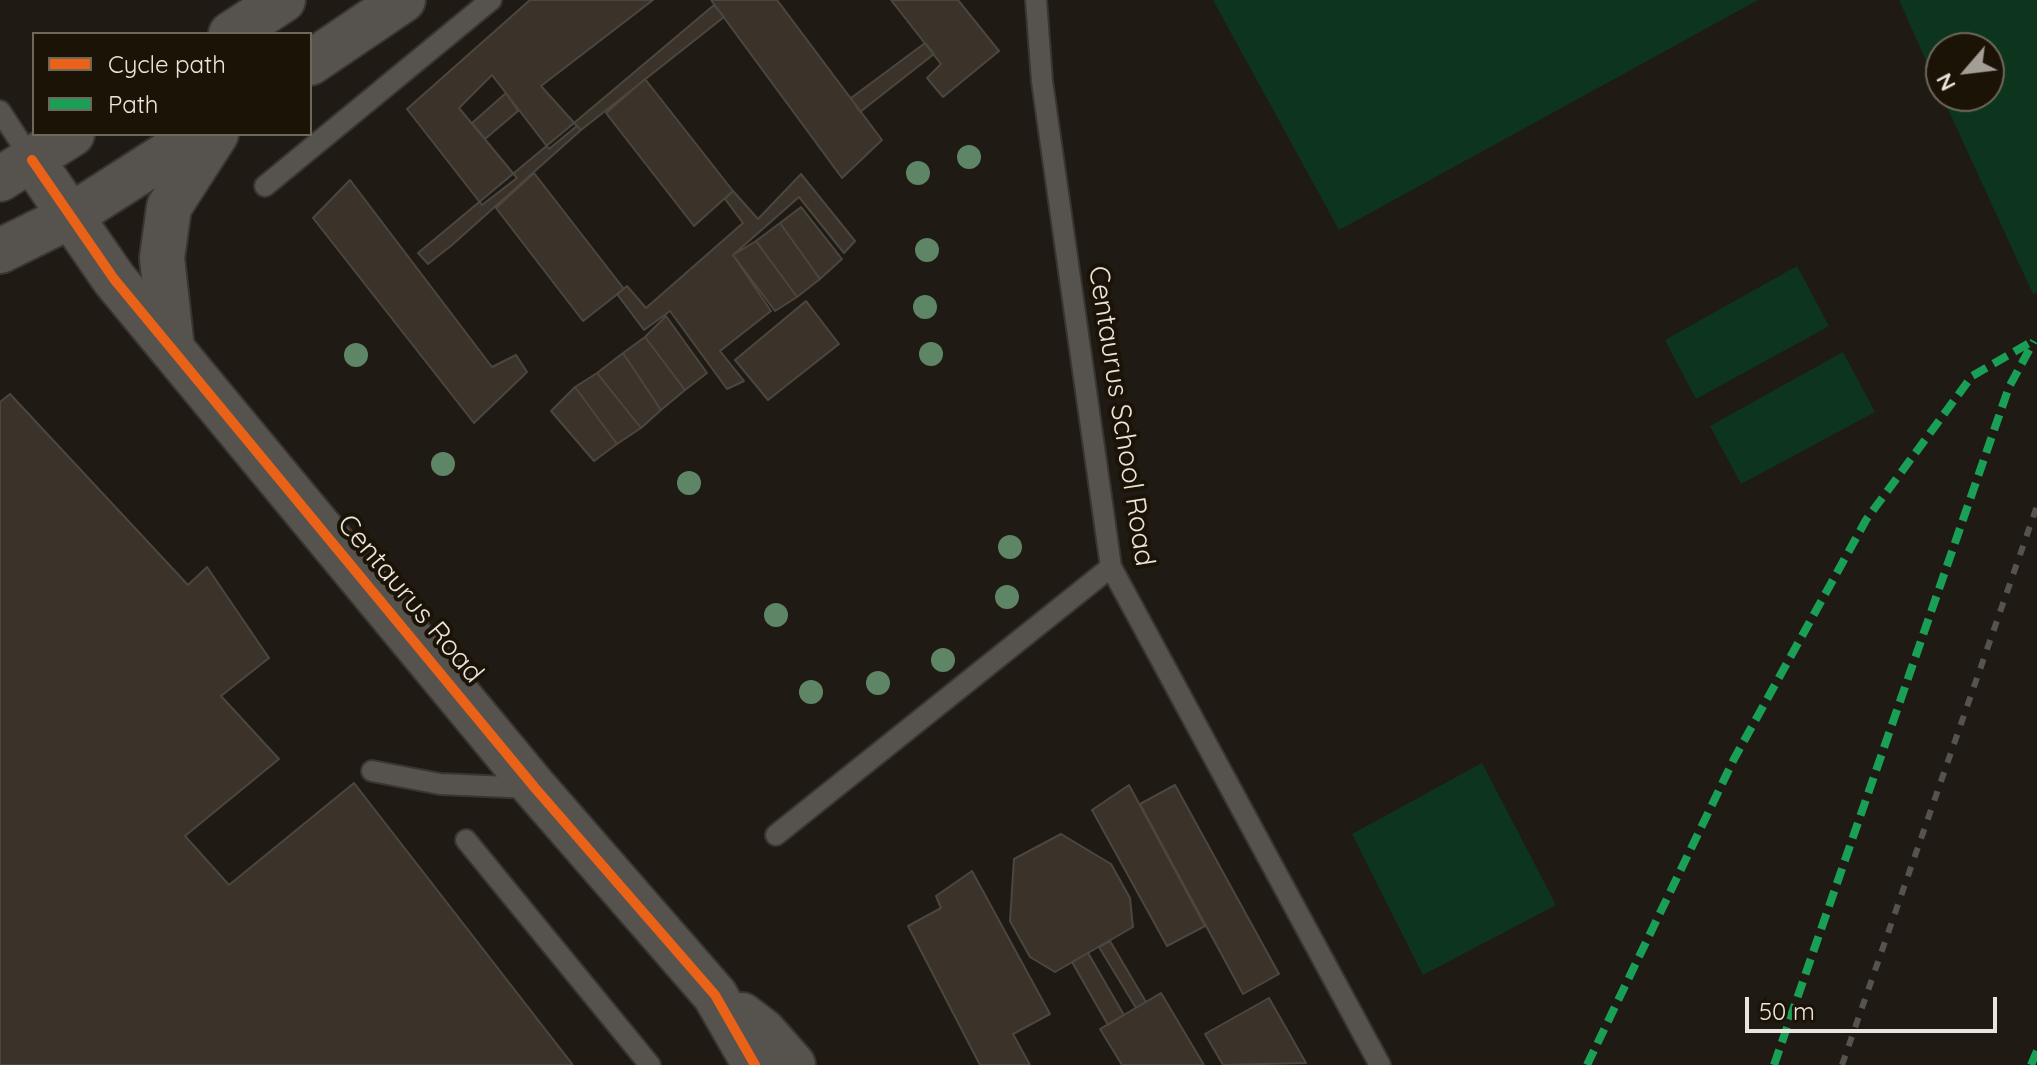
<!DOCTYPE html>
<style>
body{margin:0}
#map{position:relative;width:2037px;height:1065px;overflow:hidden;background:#1f1b14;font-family:Quicksand,sans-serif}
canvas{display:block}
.legend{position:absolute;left:32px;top:32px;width:280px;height:104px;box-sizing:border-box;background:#1a1306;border:2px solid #6d675c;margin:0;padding:10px 14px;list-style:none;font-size:24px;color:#eae4dc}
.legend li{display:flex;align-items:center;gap:16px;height:40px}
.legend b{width:40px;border:2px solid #6d675c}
.north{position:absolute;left:1925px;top:32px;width:80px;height:80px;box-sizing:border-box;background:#1a1306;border:2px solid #6d675c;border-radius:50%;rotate:242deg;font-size:22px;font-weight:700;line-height:32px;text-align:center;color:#eae4dc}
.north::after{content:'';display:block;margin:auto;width:28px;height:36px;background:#a39e96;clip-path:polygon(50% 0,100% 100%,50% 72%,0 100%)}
.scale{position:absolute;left:1745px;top:997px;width:252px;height:36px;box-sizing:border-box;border:4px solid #eae4dc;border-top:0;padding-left:10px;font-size:24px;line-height:28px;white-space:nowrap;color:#eae4dc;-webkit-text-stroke:6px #1a1306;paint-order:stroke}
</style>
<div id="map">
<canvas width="2037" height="1065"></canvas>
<ul class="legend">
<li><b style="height:10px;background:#ea6118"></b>Cycle path</li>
<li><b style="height:10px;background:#1a9f57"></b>Path</li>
</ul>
<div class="north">N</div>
<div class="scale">50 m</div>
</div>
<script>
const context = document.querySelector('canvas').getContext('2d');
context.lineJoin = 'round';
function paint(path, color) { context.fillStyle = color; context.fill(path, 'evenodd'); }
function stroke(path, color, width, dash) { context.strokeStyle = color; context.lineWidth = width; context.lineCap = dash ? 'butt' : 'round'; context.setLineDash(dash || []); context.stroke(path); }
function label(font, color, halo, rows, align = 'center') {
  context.font = font + ' Quicksand,sans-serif'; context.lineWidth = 8; context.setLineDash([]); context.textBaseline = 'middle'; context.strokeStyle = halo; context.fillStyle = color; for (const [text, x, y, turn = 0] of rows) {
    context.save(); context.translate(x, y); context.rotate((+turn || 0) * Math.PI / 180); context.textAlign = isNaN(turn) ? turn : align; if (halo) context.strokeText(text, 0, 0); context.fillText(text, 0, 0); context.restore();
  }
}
const green = new Path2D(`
 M1213,0H1758L1339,230Z
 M1899,0H2037V293L2033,294L1942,96H1989V48H1941V94Z
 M1797,266L1829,326L1696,399L1665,340Z
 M1843,352L1875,412L1741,484L1710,426Z
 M1482,763L1556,905L1423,975L1352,834Z`);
const building = new Path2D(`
 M530,0H653L541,86L577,126L549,149L492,75L459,108L517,178L482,205L407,109Z
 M711,0H777L882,140L842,178Z
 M891,0H958L999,51L943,97L927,78L941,64Z
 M714,5L724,17L581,130L574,123Z
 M925,43L934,54L860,112L851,98Z
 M645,79L733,191L694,226L606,113Z
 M506,93L518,111L485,139L472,123Z
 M574,123L581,130L452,245L428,264L418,253Z
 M534,173L624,289L583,321L496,208Z
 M801,174L855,241L844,253L799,197L733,255L771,311L720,351L744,381L727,389L670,311L644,330L617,294L627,286L646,308L743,223L725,199L733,191L758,219Z
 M350,180L492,367L516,355L527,372L474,423L313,218Z
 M801,207L842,259L820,279L780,223Z
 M780,223L820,279L797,297L756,241Z
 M756,241L797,297L775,311L733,255Z
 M806,301L839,344L768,400L735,360Z
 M666,316L707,373L685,390L645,337Z
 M645,337L685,390L661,410L623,353Z
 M623,353L661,410L641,428L597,373Z
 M597,373L641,428L617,444L575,387Z
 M575,387L617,444L594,461L551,411Z
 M10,394L188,585L207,567L269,658L221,696L279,759L185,836L229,885L354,783L573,1065H0V402Z
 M1129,785L1205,926L1167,946L1092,810Z
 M1175,785L1279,974L1243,994L1140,804Z
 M1061,834L1111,864L1130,898L1133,927L1055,972L1030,957L1010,921L1014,859Z
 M972,871L1050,1014L1013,1034L1030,1065H980L908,926L941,908L936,896Z
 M1110,941L1146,1002L1136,1008L1099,947Z
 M1088,953L1124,1015L1108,1025L1072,962Z
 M1161,993L1204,1065H1122L1100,1029Z
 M1269,998L1306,1063L1223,1065L1205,1034Z`);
const service = new Path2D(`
 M1036,0L1042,81L1111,567L1380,1065
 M0,111L32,160
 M265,186L491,0
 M372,771L440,784L531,788
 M776,835L1111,567
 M466,840L650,1065`);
const tertiary = new Path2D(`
 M32,160L114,279L535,788L715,995L755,1065
 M742,1015L763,1031L793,1065`);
const secondary = new Path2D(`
 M231,34L283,0
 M310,63L403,0
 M0,179L72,134
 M0,251L69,217L199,134
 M172,349L162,258L169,207L216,134`);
const rail = new Path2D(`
 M1842,1065L2037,506`);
const quiet = new Path2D(`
 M1587,1065L1734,759L1866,520L1972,376L2033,341
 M1774,1065L2009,387L2034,341
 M2031,1065L2037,1051`);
const cycleway = new Path2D(`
 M32,160L114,279L535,788L715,995L755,1065`);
const trees = [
 [969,157],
 [918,173],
 [927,250],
 [925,307],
 [931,354],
 [356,355],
 [443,464],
 [689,483],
 [1010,547],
 [1007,597],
 [776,615],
 [943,660],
 [878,683],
 [811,692]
];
const streetNames = [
 ["Centaurus School Road",1121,416,81],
 ["Centaurus Road",410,599,50]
];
paint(green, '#0d351e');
paint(building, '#3b332a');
stroke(building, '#4a4640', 2);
stroke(service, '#3a3531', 24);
stroke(tertiary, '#3a3531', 48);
stroke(secondary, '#3a3531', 48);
stroke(service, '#56524d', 20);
stroke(tertiary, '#56524d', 44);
stroke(secondary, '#56524d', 44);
stroke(rail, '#56534f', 6, [10, 10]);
stroke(quiet, '#1a9f57', 8, [16, 8]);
stroke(cycleway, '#ea6118', 10);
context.fillStyle = '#5e8566';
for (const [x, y] of trees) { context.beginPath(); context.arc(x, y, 12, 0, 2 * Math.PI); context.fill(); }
label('28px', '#eae4dc', '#1a1306', streetNames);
</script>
